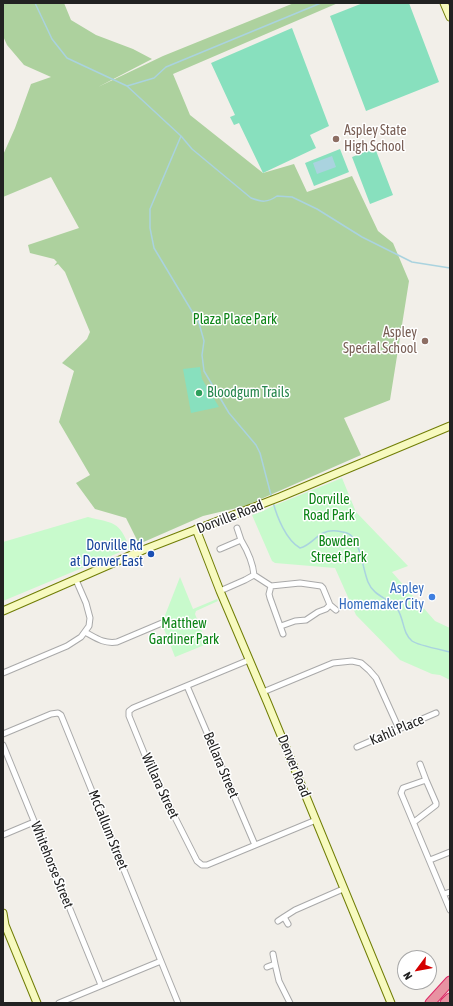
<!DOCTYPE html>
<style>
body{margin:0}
#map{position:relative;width:453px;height:1006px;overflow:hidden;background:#f2efe9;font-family:"Asap Condensed",sans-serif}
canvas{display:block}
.frame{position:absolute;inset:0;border:4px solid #222;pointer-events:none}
.north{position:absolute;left:397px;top:950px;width:40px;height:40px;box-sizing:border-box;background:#fff;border:1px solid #a7a7a7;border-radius:50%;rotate:238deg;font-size:11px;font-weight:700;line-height:16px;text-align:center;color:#222}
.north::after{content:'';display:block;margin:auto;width:14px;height:18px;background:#d40000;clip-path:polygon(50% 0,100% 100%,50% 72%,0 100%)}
</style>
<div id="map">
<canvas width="453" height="1006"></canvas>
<div class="frame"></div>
<div class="north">N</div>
</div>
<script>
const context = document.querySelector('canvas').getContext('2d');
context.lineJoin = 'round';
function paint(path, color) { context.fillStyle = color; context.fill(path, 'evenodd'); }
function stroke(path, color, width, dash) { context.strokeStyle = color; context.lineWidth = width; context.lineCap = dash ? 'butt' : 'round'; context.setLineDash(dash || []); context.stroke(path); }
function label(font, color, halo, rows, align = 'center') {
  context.font = font + ' "Asap Condensed",sans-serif'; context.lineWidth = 3; context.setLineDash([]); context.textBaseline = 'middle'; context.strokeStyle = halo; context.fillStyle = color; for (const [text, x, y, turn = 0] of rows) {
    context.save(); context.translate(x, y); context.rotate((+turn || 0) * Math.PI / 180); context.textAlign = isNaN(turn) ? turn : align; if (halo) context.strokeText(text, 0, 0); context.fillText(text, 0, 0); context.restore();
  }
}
const forest = new Path2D(`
 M3,3H64L71,20L96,35L133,49L152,59L98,87L163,56L294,3H338L173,74L190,115L263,173L294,164L307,192L352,176L378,231L393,243L409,281L390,400L344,418L361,455L245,506L203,516L139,544L126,518L95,509L76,483L90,475L59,422L74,371L62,363L87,339L90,332L65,272L58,264L54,266L57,262L54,259L30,253L28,245L79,228L51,177L3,197V155L15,128L31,84L51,77L24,65L7,45L3,36Z`);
const park = new Path2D(`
 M342,478L356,512L408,566L392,572L435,621L450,628V680L440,675L432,674L400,660L356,615L335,568L275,563L272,561L252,515C260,513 266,509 273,506Z
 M88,517C115,524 118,520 130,548L3,601V542Z
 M180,577L193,609L217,599L218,601L196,611L195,614L207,644L175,657L164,629L167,626L166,620L164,618Z`);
const pitch = new Path2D(`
 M363,3H409L439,82L366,111L330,16Z
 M292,28L329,126L310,135L316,148L263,173L239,123L234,125L230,117L235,115L211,63Z
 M375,148L393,195L370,204L352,157Z
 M340,149L349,172L314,186L305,163Z
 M200,367L202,379L219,407L191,413L183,369Z`);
const water = new Path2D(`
 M332,156L336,167L317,174L313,163Z`);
const stream = new Path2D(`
 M35,3L52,39L67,58L127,86L181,136L192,149L251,198C262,202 267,203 277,196L292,197L317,209L362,237L412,262L450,268
 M127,86L154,78L166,67L321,3
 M181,136L150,209V228L154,248L199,323L204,341L202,355L204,371L229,413L256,445L260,453L272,499
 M273,502C277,517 286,540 300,548C315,544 317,529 337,531C341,532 346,532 349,534C360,540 363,570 368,582C374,597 390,598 398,610C404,620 403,634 412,641C417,645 442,650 450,652`);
const street = new Path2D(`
 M237,528L241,540
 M220,549L241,540C247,550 253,563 254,575
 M271,586L269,594L270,598L283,634
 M220,591L245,580L254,575L271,586L300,583L321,586L323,588L330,605L326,609L318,612L306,620L295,621L281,626
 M330,605L336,610
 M85,632C96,638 104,644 117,642L162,623
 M249,660L133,708L129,711V716L151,770L197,861L202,865H207L316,820
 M3,673L67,646L81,637L89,626L90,618L86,603L76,580
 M187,686L255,845
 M263,692L333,663L352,661L361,663L369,670L376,678L399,729
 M3,734L51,714L58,713L61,715L178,1003
 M3,745L101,985
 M357,747L436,713
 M420,764L426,780
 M414,822L436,805V803L426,780L403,788L401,793L450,910
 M3,835L34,822
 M430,860L450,852
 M444,894L450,892
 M284,917L295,910L343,889
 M278,921L284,917L288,924
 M275,964L279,981L290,1003
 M267,967L275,964L273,954
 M59,1003L161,961`);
const secondary = new Path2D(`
 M444,3L450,17
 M196,529L220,591L268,704L391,1003
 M3,611L143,550L280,497L450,426
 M3,913L5,925L37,1003`);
const highway = new Path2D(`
 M430,1003L450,981
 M445,1003L450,998`);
const markers = [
 [336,139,4,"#8d6e63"],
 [425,341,4,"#8d6e63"],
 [199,393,4,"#2e9e5b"],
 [151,554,4,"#1a4fb4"],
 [432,597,4,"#3f7fe0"]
];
const educationNames = [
 ["Aspley State",344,131],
 ["High School",344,147],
 ["Aspley",417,333,"right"],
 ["Special School",417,349,"right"]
];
const parkNames = [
 ["Plaza Place Park",235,320],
 ["Dorville",329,500],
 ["Road Park",329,516],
 ["Bowden",339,542],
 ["Street Park",339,558],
 ["Matthew",184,624],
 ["Gardiner Park",184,640]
];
const leisureNames = [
 ["Bloodgum Trails",207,393]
];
const streetNames = [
 ["Dorville Road",230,517,-21],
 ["Kahli Place",397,730,-23],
 ["Bellara Street",221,765,67],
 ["Denver Road",294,766,68],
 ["Willara Street",160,786,65],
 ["McCallum Street",108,830,68],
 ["Whitehorse Street",52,865,68]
];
const transitNames = [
 ["Dorville Rd",143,546],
 ["at Denver East",143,562]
];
const shopNames = [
 ["Aspley",424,589],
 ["Homemaker City",424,605]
];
paint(forest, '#add19e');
paint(park, '#c8facc');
paint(pitch, '#88e0be');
paint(water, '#aad3df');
stroke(stream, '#aad3df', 1.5);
stroke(street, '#a9a9a9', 7);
stroke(secondary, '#707d05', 9);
stroke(highway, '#dc2a67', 11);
stroke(street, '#fff', 5);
stroke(secondary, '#f7fabf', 7);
stroke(highway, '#e892a2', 9);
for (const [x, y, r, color] of markers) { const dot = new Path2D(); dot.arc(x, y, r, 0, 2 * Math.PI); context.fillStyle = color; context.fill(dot); stroke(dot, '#fff', 1.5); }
label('14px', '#785e54', '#fff', educationNames, 'left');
label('14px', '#0c8416', '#fff', parkNames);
label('14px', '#27864d', '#fff', leisureNames, 'left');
label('14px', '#222', '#fff', streetNames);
label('14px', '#164399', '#fff', transitNames, 'right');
label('14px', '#366cbe', '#fff', shopNames, 'right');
</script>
